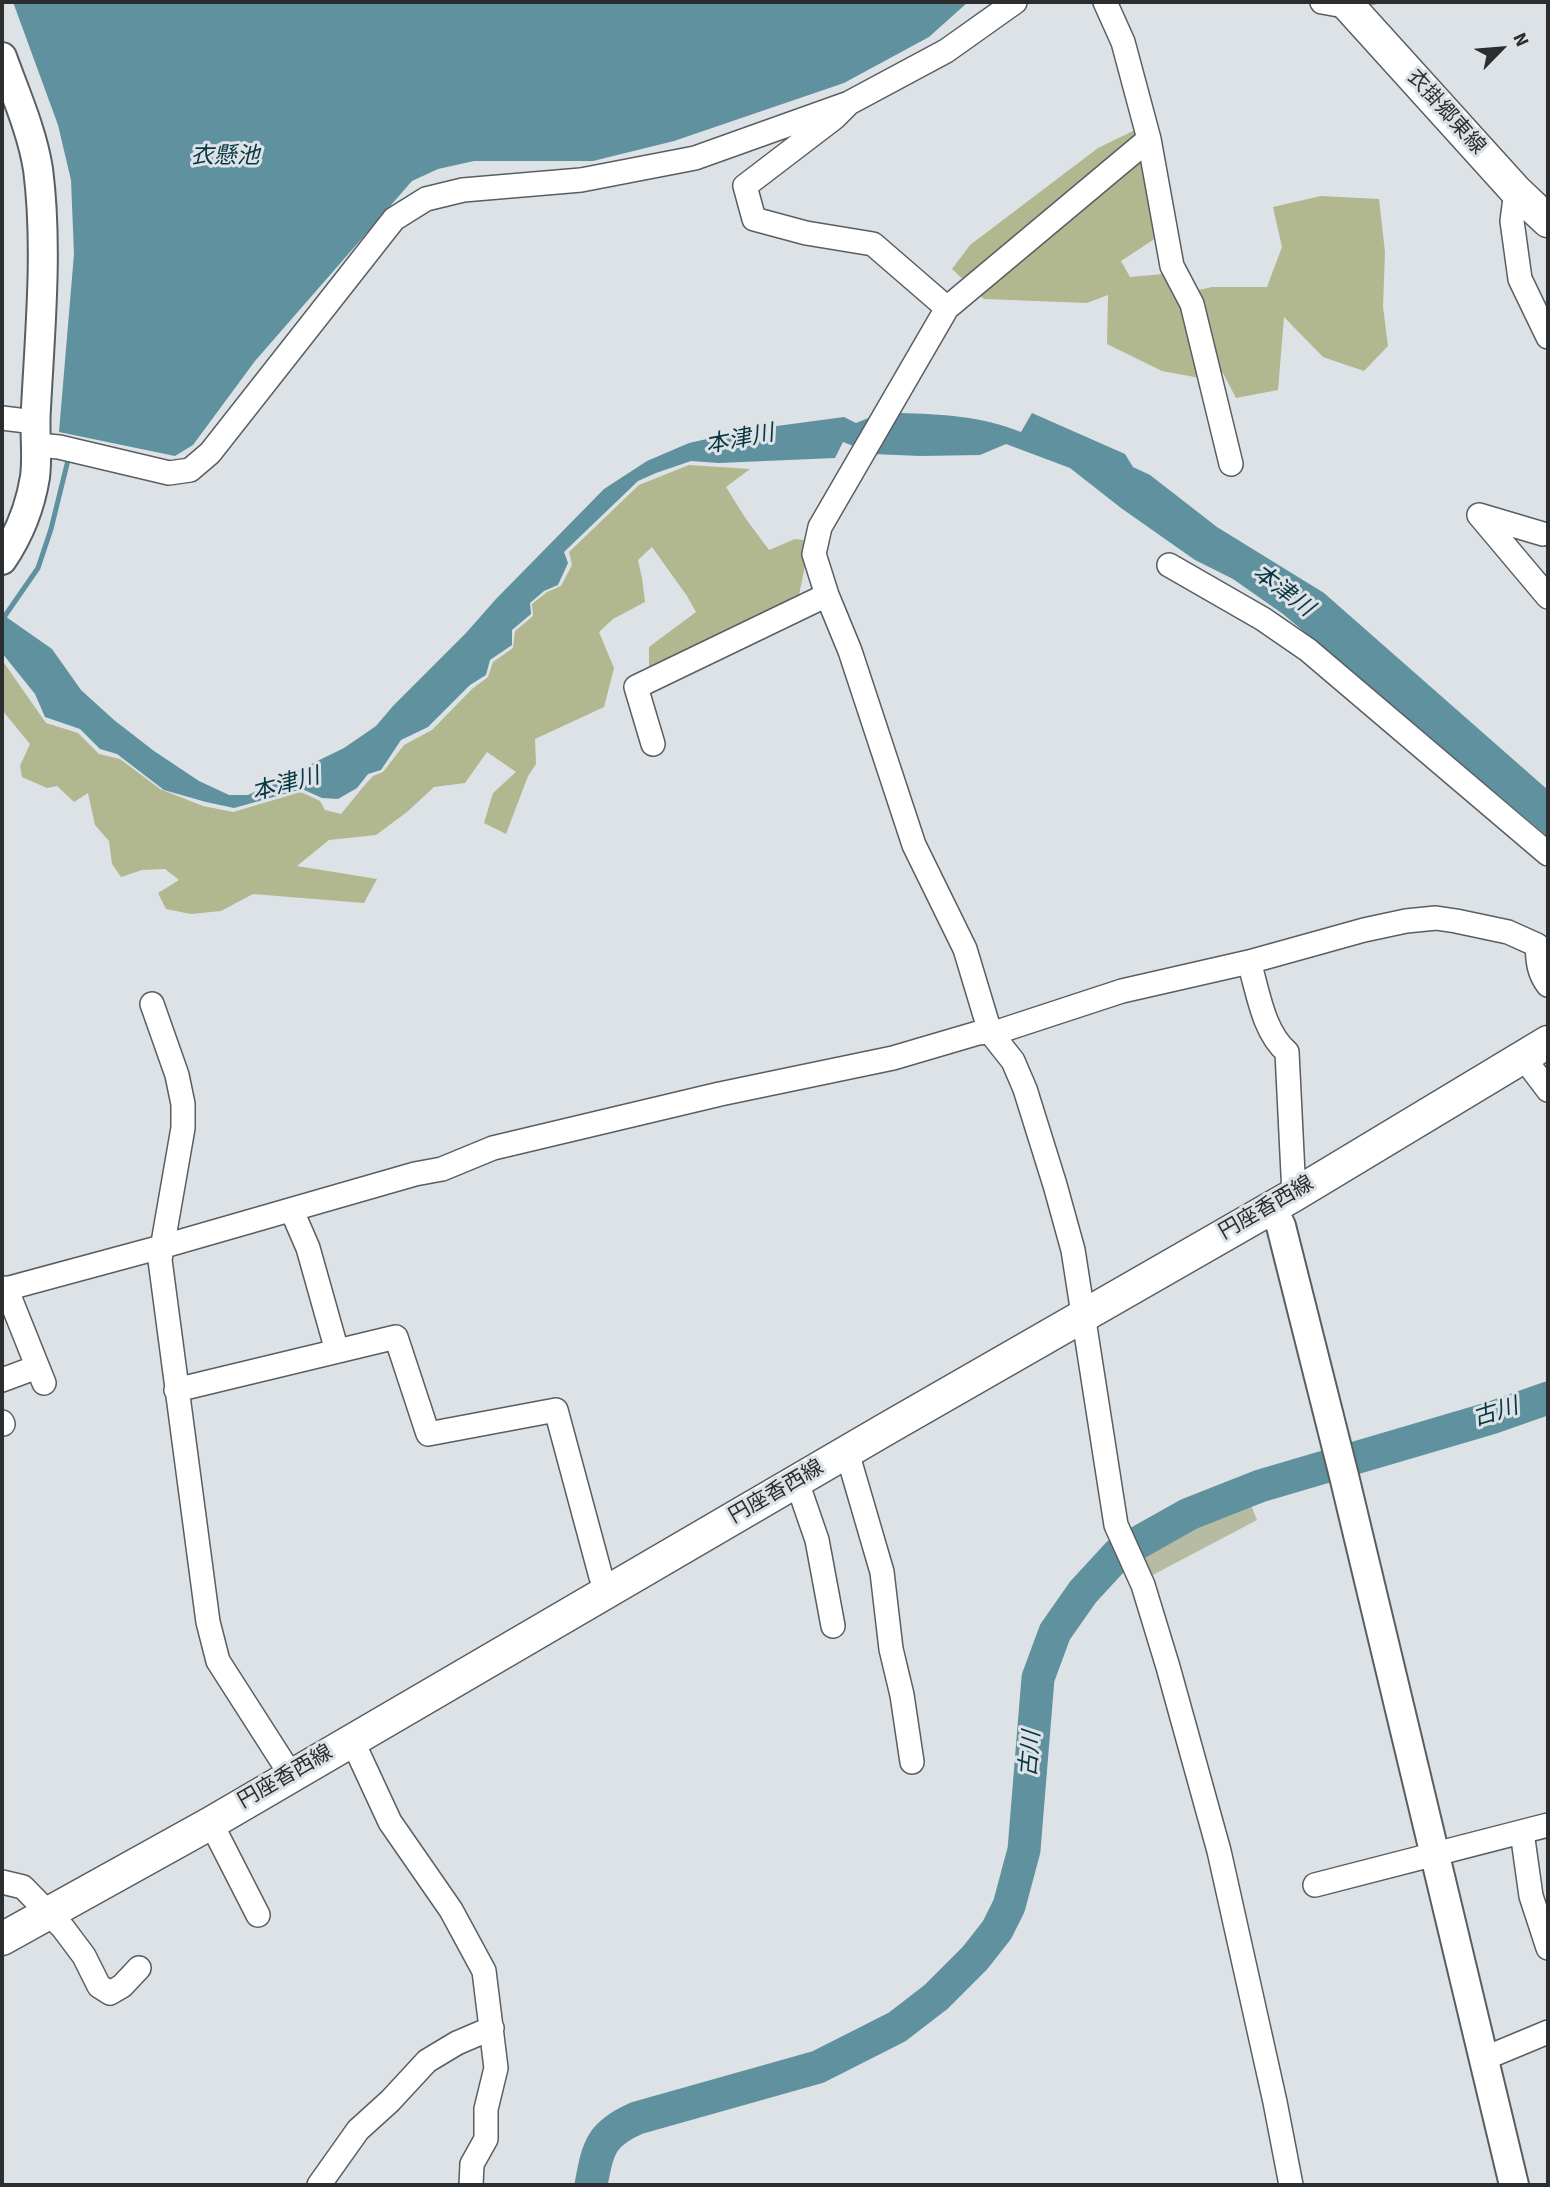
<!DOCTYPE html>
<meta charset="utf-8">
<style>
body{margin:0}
#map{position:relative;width:1550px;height:2187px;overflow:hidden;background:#dce2e6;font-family:"Source Sans 3",sans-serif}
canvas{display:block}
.frame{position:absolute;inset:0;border:4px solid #2b2d2f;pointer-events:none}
.north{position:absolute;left:1466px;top:14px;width:70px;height:70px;-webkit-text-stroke:5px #dce2e6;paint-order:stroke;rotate:65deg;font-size:19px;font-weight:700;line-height:28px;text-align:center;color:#2b2d2f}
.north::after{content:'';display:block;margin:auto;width:24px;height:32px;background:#2b2d2f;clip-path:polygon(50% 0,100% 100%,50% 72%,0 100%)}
</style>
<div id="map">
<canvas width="1550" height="2187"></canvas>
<div class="frame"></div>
<div class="north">N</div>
</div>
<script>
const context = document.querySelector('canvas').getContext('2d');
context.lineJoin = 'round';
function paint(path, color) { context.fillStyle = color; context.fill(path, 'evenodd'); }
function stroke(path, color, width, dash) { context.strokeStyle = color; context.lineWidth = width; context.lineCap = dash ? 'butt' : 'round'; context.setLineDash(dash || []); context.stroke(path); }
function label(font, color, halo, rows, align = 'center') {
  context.font = font + ' "Source Sans 3","Noto Sans JP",sans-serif'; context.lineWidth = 6; context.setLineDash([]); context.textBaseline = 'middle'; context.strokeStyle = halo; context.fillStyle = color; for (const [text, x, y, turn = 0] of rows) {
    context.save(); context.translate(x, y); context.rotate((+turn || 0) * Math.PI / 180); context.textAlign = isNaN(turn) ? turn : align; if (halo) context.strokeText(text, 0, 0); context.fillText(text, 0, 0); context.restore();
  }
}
const green = new Path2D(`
 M1249,1500L1257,1520L1149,1577L1137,1550L1231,1504Z`);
const forest = new Path2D(`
 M1135,130L1146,158L1156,238L1121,261L1130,277L1163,274L1176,295L1212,287H1267L1282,247L1273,207L1321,196L1379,199L1385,252L1383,307L1388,346L1364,371L1323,357L1284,317L1278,390L1236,398L1223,373L1200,378L1162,371L1107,344L1108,295L1087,303L984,299L952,269L970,245L1098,148Z
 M689,465L750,469L726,487L746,519L769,550L795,539L810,541L798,600L649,668V647L696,612L687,596L652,547L638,560L642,578L645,602L613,619L599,632L614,668L604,707L535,739L536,764L528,776L506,834L484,823L493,793L516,772L487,752L465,783L434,787L407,812L376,835L329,840L297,866L377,879L364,903L253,894L221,911L191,914L166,909L158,893L179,880L165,869L142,870L121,877L112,864L109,841L95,825L88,793L74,802L57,786L47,788L22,777L20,766L30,744L2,710V660L46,723L78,733L99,754L120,759L160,789L203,806L233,812L301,792L320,801L325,810L341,814L363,787L373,776L383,772L404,745L432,730L472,689L488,677L493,662L513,648L515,631L533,616L532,604L547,592L561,586L572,565L569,552L639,485Z`);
const water = new Path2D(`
 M13,2H968L929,37L844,83L674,141L593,161H474L438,169L412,181L255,361L193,445L175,456L59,432L74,254L71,180L58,125Z
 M899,413C941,414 982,416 1021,432L1032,413L1125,454L1133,467L1150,475L1217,527L1324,593L1548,790V837L1283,614L1233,579L1195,560L1121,508L1070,468L1006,444L980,455L920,456L874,454L843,442L835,458L719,463L691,461L656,473L638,481L564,552L568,563L558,585L544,591L530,603L531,614L512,630V645L490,660L486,675L470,685L428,727L401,740L381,770L368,774L357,788L338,799L322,798L302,789L234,808L206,802L164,790L117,754L100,749L80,729L45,717L35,694L2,653V614L52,649L81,690L114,720L154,751L199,781L229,795H248L344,748L376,726L393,706L466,633L496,599L604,489L647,461L689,443L747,430L844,417L856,423L871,417Z`);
const stream = new Path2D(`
 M1360,2H1375
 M2,620L38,568L51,529L69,456`);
const river = new Path2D(`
 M591,2185C598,2148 600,2134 637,2118L818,2067L897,2027L936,1997L975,1958L997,1930L1009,1906L1024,1850L1038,1678L1055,1632L1083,1592L1118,1554L1189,1514L1260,1486L1491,1418L1548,1398`);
const minor = new Path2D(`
 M1105,2L1123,42L1149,139L1172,266L1192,304L1231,464
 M1322,2L1350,7
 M849,103L834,118L745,186L754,219L806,233L873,244L947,308L820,527L814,554L827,595L850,651L914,845L965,949L990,1032L1013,1061L1025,1089L1055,1185L1073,1250L1116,1525L1143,1585L1168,1667L1219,1851L1275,2102L1291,2185
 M1516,191L1512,221L1520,279L1548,337
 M947,308L1149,139
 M2,418L35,422
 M37,445L59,447L169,473L190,470L210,453L394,219L426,199L463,190L581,180L695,158L849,103L946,51L1015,2
 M1479,515L1548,597
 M1479,515L1543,534
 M1169,565L1263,619L1308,650L1548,854
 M653,744L636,687L827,595
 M1249,962C1258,991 1263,1032 1287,1052L1294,1195
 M152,1004L177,1075L183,1104V1128L160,1260L208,1622L218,1661L291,1775
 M1523,1057L1548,1090
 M292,1211L308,1248L337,1351
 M6,1288L44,1383
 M2,1290L161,1247L415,1174L442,1169L493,1148L720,1094L893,1058L978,1033L1000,1031L1122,991L1249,962L1364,930L1406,921L1436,918L1456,921L1508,932L1537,945C1538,961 1538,972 1548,985
 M2,1380L37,1367
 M176,1390L396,1337L428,1434L556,1410L601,1577L609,1590
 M2,1422L3,1424
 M847,1452L882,1572L891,1649L902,1695L912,1762
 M797,1482L817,1540L833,1626
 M352,1740L390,1822L451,1910L484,1971L496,2068L486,2109V2139L472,2164L471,2185
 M211,1823L258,1915
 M1522,1832L1531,1896L1548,1948
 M2,1882L23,1887L63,1928L84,1956L99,1986L110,1993L122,1986L139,1968
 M1315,1885L1548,1825
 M1483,2059L1548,2032
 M319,2185L358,2130L390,2101L427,2061L457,2043L492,2028`);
const tertiary = new Path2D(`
 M2,57C15,93 32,131 38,169C48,246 40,331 36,408C34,431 38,454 35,477C30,508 19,535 2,560
 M1272,1207L1281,1226L1344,1476L1514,2185`);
const secondary = new Path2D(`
 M1345,2L1516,191L1548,221
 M2,1939L211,1823L886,1429L1294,1195L1548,1042`);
const streetNames = [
 ["衣掛郷東線",1445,113,48],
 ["円座香西線",1267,1209,-30],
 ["円座香西線",777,1493,-30],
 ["円座香西線",286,1778,-30]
];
const waterNames = [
 ["衣懸池",225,158],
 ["本津川",740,441,-11],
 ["本津川",1282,592,37],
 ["本津川",286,786,-15],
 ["古川",1496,1414,-17],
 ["古川",1032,1754,-85]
];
paint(green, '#b7bba2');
paint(forest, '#b1b78e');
paint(water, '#5f919e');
stroke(stream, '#5f919e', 5);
stroke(river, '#5f919e', 33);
stroke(minor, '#595e62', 26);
stroke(tertiary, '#595e62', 32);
stroke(secondary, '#595e62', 35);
stroke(minor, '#fff', 23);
stroke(tertiary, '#fff', 28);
stroke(secondary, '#fff', 32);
label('21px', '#2b2d2f', '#dce2e6', streetNames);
label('italic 23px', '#073842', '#dce2e6', waterNames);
</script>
